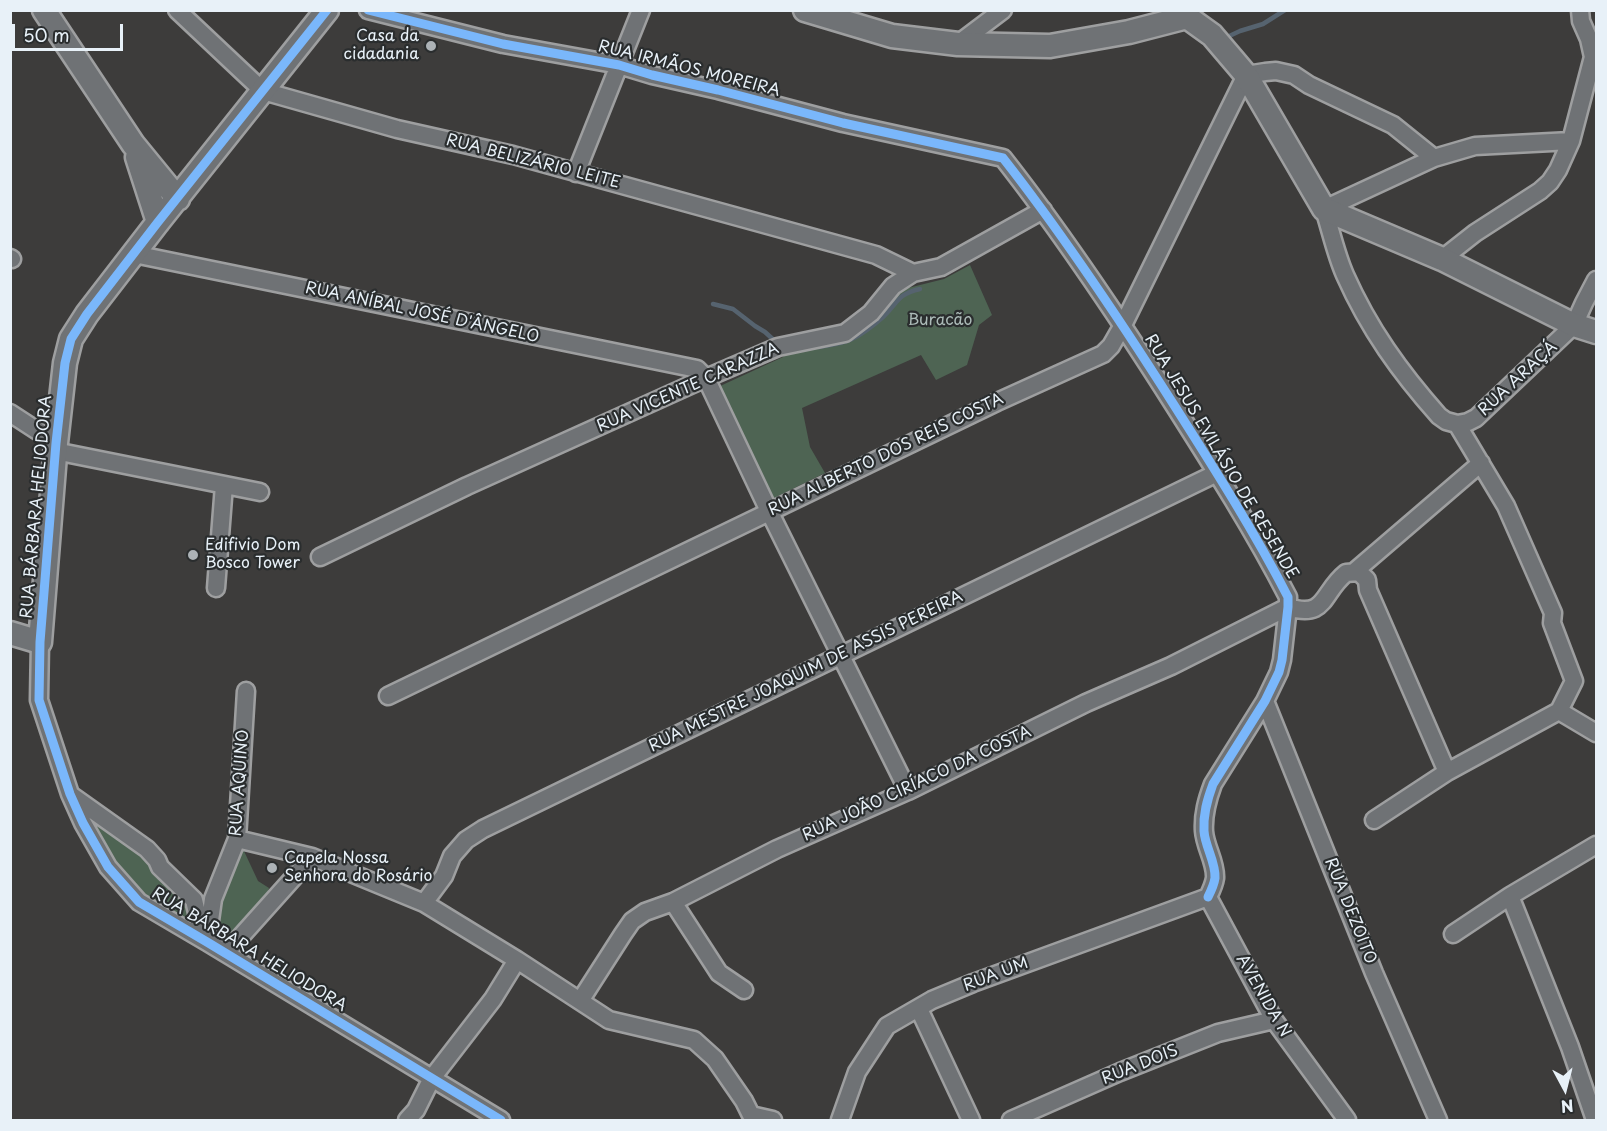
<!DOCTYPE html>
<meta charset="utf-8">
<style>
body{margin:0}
#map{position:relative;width:1607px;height:1131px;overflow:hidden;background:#3d3c3b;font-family:"Playpen Sans",sans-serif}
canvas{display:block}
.frame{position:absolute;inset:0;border:12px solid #e8f1f8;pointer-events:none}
.north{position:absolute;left:1535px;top:1059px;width:60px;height:60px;-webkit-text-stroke:4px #2a2d2e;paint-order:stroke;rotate:173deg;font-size:16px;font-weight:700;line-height:24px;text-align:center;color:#e8f1f8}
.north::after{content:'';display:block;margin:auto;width:21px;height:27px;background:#e8f1f8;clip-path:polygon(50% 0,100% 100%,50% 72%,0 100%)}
.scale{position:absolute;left:12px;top:24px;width:111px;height:27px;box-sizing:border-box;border:3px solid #e8f1f8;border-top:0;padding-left:8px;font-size:18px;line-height:21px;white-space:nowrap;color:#e8f1f8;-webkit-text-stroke:4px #2a2d2e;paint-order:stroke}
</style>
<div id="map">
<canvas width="1607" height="1131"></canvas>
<div class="frame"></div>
<div class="north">N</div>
<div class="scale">50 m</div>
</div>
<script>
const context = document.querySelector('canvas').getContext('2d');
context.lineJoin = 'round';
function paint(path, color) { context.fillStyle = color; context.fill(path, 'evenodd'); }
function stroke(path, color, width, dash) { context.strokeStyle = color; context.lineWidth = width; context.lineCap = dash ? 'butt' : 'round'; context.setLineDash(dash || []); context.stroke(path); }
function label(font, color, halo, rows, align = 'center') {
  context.font = font + ' "Playpen Sans",sans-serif'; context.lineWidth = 4.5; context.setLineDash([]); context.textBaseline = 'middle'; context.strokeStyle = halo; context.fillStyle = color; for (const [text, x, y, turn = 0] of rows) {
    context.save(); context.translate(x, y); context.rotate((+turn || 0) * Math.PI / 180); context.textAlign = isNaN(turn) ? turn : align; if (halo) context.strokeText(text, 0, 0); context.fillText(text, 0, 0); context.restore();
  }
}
const green = new Path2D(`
 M970,265L992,315L979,325L967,365L936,380L921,355L802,408L810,447L825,473L772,499L718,387L783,357L787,352L844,338L896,291L944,279Z
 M86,814L119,830L192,909V926L170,917L129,885L104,846Z
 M243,849L258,881L269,888L266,898L230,941L220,936L217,916L221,899Z`);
const stream = new Path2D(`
 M1225,38L1240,31L1263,24L1285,10
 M713,304L733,309L755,326L765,332L777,343
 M819,347C830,345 842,344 852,339C862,334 874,325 883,317C898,303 897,294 920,289`);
const street = new Path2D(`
 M177,10L263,91L397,129L513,155L876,255L913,273
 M368,10L503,44L619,65L652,75L718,90L843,123L1003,158C1065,237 1120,320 1174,405C1214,468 1254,531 1288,597V607L1282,660L1279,672L1265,701L1213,784C1207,800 1203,814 1204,831C1205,847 1216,862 1215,878C1214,885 1211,891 1208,897
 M958,44L1003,10
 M576,173L641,10
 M134,254L697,369L706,378L769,511L908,791
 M10,258L12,259
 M1442,259L1475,233L1540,191L1550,182L1558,170L1571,141L1593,57L1589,39L1581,21L1580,10
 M10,413L56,443
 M1457,424L1468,422L1476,418L1574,325L1584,303L1596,280
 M55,451L260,492
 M320,557L467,486L706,378L778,347L845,333L871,313L893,286L913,273L941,267L1043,210
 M1354,572L1481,463
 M216,588L224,485
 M40,642L39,700L70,794L83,823L108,867L139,902L207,942L501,1120
 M388,696L997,402L1103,354L1111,346L1123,325L1246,75L1265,72L1276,71L1294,75L1309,85L1393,125L1434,158
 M1265,701L1374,973L1438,1120
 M1559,711L1574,681L1552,623L1553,613L1506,506L1457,424L1446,421L1439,416C1400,372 1369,329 1345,275C1336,255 1331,231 1324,209L1434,158L1475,146L1571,141
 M71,795L147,849L157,860L160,867L194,900L203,939
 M1374,820L1447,772L1559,711L1596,733
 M237,839L312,857L424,903L517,960L609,1020L694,1040L715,1059L744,1101L751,1115L773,1120
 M1510,896L1570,1047L1595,1120
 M1208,897L1274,1020L1347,1120
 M673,902L719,973L744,990
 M424,903L444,876L452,856L466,840L483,829L1217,473
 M1453,934L1510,896L1596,845
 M207,942L213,899L237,839L246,691
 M226,953L312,857
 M580,1001L623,934L632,921L645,912L673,902L777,849L908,791L1086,703L1171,666L1288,607C1327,619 1321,593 1346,573L1359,572L1367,580L1368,590L1447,772
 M919,1009L971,1120
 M407,1120L416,1110L432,1078L493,999L517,960
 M840,1120L857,1072L887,1026L932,1000L973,983L1208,897
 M1011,1120L1120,1072L1218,1033L1274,1020`);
const secondary = new Path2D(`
 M44,10L133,144L178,199
 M805,10L892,36L958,44L1050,46L1129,32L1187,17
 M1181,10L1187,17L1212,35L1246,75L1324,209L1442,259L1574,325L1596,332
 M137,157L158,222
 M10,633L40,642L56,443L65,363L71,339L87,314L158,222L327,10`);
const cycleway = new Path2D(`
 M327,10L158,222L87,314L71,339L65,363L56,443L40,642L39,700L70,794L83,823L108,867L139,902L207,942L501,1120
 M368,10L503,44L619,65L652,75L718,90L843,123L1003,158C1065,237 1120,320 1174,405C1214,468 1254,531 1288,597V607L1282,660L1279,672L1265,701L1213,784C1207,800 1203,814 1204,831C1205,847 1216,862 1215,878C1214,885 1211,891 1208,897`);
const markers = [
 [431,46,6,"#acb2b6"],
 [193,555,6,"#acb2b6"],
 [272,868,6,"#acb2b6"]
];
const poiNames = [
 ["Casa da",419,37,"right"],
 ["cidadania",419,55,"right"],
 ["Edifivio Dom",205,546],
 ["Bosco Tower",205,564],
 ["Capela Nossa",284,859],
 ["Senhora do Rosário",284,877]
];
const streetNames = [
 ["RUA IRMÃOS MOREIRA",689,69,14],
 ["RUA BELIZÁRIO LEITE",533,162,14],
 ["RUA ANÍBAL JOSÉ D'ÂNGELO",422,313,12],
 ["RUA ARAÇÁ",1518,379,-43],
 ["RUA VICENTE CARAZZA",688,388,-24],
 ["RUA ALBERTO DOS REIS COSTA",886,455,-26],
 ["RUA JESUS EVILÁSIO DE RESENDE",1221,457,59],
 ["RUA BÁRBARA HELIODORA",37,507,-85],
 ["RUA MESTRE JOAQUIM DE ASSIS PEREIRA",806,672,-26],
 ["RUA AQUINO",240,783,-86],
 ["RUA JOÃO CIRÍACO DA COSTA",917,784,-25],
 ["RUA DEZOITO",1350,911,68],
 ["RUA BÁRBARA HELIODORA",249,950,31],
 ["RUA UM",996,975,-21],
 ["AVENIDA N",1263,996,60],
 ["RUA DOIS",1140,1065,-22]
];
const parkNames = [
 ["Buracão",940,321]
];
paint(green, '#4e6453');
stroke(stream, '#56636f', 4.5);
stroke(street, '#9e9fa0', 21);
stroke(secondary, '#9e9fa0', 27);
stroke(street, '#6f7275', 16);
stroke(secondary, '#6f7275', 22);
stroke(cycleway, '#7ab7fb', 9);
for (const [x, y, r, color] of markers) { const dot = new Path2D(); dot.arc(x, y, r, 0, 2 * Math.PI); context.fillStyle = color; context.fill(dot); stroke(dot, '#2a2d2e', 2); }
label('16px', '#e8f1f8', '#2a2d2e', poiNames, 'left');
label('16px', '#e8f1f8', '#2a2d2e', streetNames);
label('16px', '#acbbb8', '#2a2d2e', parkNames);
</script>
